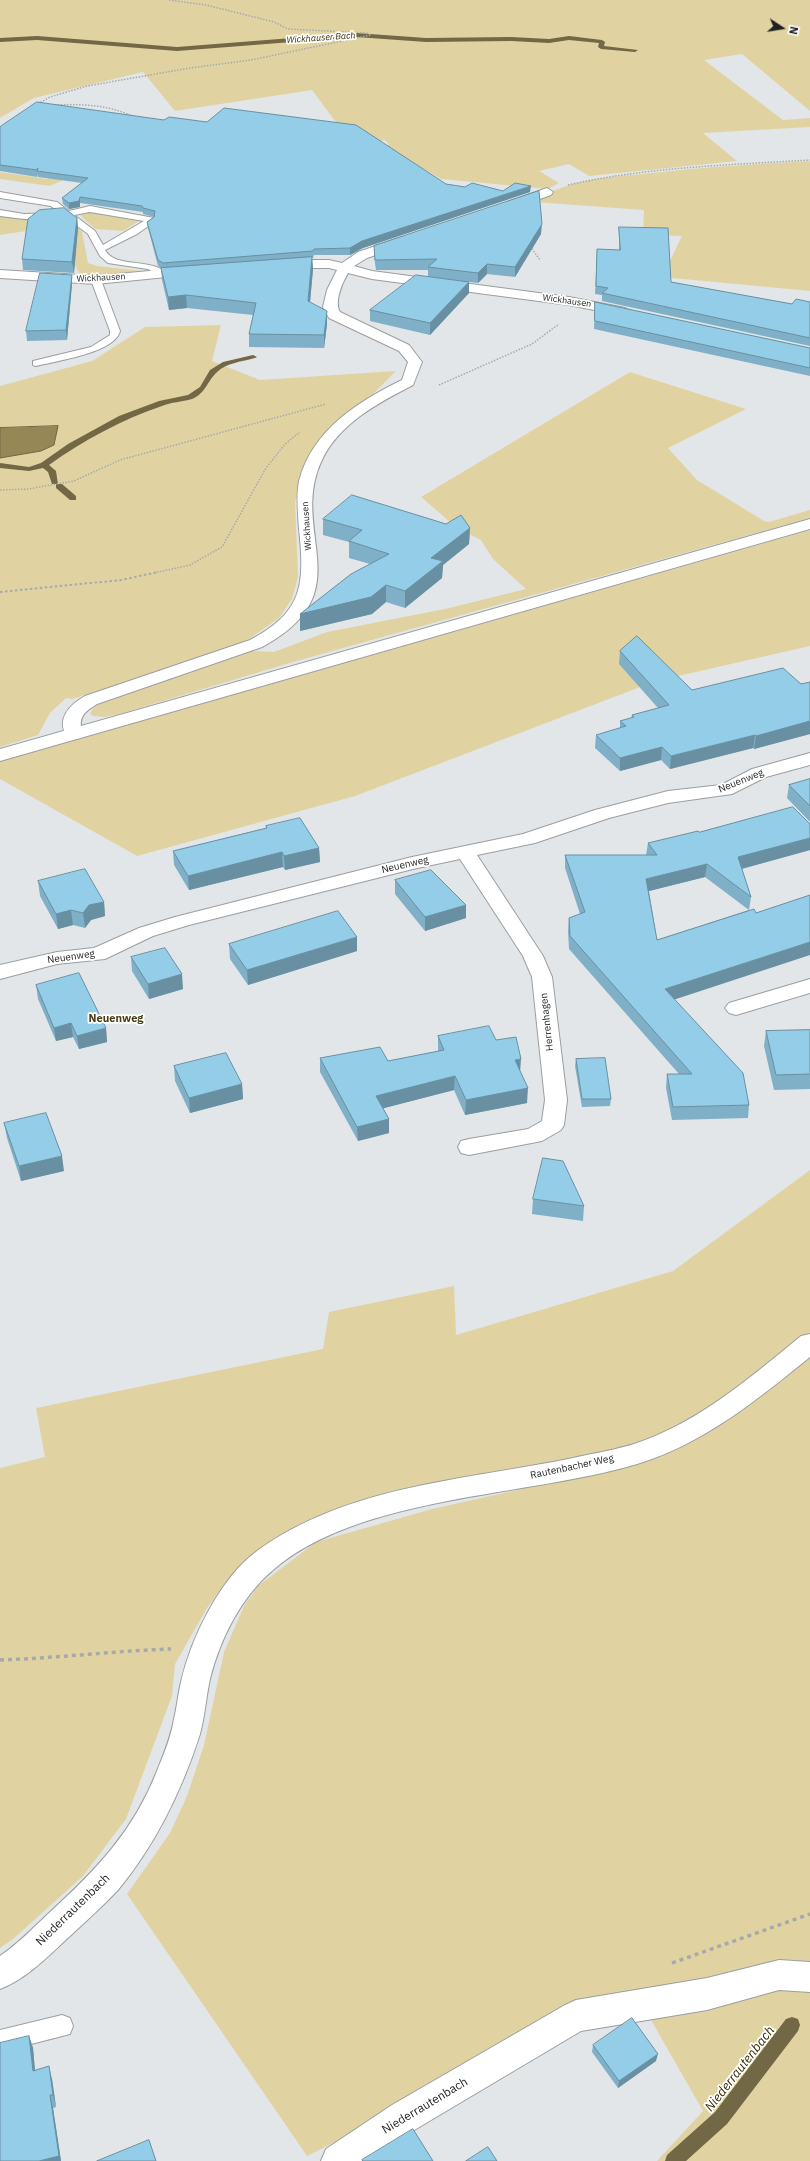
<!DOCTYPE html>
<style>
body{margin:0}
#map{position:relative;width:810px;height:2161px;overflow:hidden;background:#e2e6e8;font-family:"IBM Plex Sans",sans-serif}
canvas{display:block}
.north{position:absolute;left:762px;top:8px;width:40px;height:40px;-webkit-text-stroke:3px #fff;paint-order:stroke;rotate:102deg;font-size:11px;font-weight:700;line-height:16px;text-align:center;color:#1f2021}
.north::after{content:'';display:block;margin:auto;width:14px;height:18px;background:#1f2021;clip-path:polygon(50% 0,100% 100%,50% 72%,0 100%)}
</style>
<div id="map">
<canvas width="810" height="2161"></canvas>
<div class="north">N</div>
</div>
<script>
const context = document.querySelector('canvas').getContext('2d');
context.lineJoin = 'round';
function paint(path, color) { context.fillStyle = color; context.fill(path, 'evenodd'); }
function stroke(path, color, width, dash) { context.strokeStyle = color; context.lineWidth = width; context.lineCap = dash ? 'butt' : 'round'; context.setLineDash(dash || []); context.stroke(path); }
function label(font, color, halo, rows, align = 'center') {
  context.font = font + ' "IBM Plex Sans",sans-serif'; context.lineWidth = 3.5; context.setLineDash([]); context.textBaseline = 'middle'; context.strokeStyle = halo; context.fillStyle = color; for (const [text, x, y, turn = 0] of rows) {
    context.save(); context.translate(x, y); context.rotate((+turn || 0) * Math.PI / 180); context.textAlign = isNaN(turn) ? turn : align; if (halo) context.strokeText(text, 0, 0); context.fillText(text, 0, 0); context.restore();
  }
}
const green = new Path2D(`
 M0,0H810V111L742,54L704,60L783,120L810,118V127L703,133L737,161L589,176L569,164L539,171L559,183L548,189L441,179L385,147L389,144L384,140L371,146L341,129L312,90L175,111L143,72L34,98L0,118Z
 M80,155L70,177L50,186L0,179V172L47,179Z
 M810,161V291L662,277L682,236L643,235L644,210L534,202C567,178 613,177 652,173C704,167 757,164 810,161Z
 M90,211L123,216L127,219L139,221L123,231L95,229L80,215Z
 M0,216L26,219L64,220L74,224L82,232L88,263L97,266L141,271L81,277L71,257L64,225L0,235Z
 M221,325L212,361L260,380L396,371L362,405L315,444L295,502L298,577L292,599L279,618L249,639L216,654L72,699L66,698L50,713L38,735L0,747V386L92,361L145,327Z
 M630,372L746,409L668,448L697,480L764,521L769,522L810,510V518L293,662L123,713L105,717L93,716L90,714L93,708L102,701L252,651L274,652L327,632L445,609L526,589L493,559L481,540L457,528L421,497Z
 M810,530V646L656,681L355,796L137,856L0,779V761Z
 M810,1170V1332L747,1383L703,1414L644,1442L618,1449L469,1480L246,1561L228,1579L207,1608L175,1664L172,1696L126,1819L83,1876L12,1940L0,1948V1468L45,1457L36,1408L323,1349L329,1312L454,1286L456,1335L673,1271Z
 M810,1355V2161H657L703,2111L635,1992L307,2156L127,1894L170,1833L187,1796L204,1745L224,1652L244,1606L258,1586L316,1542L432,1509L630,1465Z`);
const water = new Path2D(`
 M58,426L54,445L41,451L0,458V428Z`);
const stream = new Path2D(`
 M356,33L426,38L511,37L549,39L569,36L602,40L605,42L604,46L638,50L635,52L601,49L598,47L599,43L569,40L549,43L511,41L426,42L356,37L177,51L37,40L0,42V38L37,36L177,47Z
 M253,355L257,357L255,358C242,362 227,362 216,373C207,382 205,394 192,399C182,402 171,402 162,406C121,420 84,440 49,465L56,471L58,484H52L48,472L43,468L29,471L0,468V463L29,467L41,463L68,444L119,416L159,401L188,395L200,387L210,370L223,362Z
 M56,484H62L76,496V500H70L56,488Z
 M792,2017L798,2019L800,2025L798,2031L727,2124L686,2161H665L667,2155L715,2112L786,2019Z`);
const pathFar2 = new Path2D(`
 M38,104L50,97L87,86L190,68L251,60L371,35L366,33L288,29L274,22L206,5L169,0
 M52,105C79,104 111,104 135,118
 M568,185C647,167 729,165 810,160
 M530,246L540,260
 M439,385L532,344L559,324
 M0,490L28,489L74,481L120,460L326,404
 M154,573L190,565L222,547L266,468L285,444L300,432`);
const pathFar1 = new Path2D(`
 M0,592L121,580L158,572`);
const path = new Path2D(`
 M0,1660C57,1658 114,1651 171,1649
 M672,1963L810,1914`);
const lane = new Path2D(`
 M0,192L57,202L69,211L90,206L154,218V222L137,234L105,250C115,269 152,257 167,274L163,277L148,269L108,263L100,256L88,234L65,217C43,222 22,219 0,216V210L24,214L60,213L51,206L0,198ZM90,212L144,221L103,245L95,231L74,215Z
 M96,277L101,280L120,331C115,353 55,361 36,366L33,365V361L91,347L110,335V331L91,280Z
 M62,2015L70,2018L73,2026L70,2034L0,2052V2030Z`);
const street = new Path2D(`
 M547,188L553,192L551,195L512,209L506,205L508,202Z
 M402,237L408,241L407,244L367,258L354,266L372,271L569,297L625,308L632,312L625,316L569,305L372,279L348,273C342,283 334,302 340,312L409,345L422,362L413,385C378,403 338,424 321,462C289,533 363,593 262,647L97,704C84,712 77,718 83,734L80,738L74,739L68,738C55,720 69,705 85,696L250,640C303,612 305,585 299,529C298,513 296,496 299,481C312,430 359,401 402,380L408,362L399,351L329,318L323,307L327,290L337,270L329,268H282L275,264L282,260H329L342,263L358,252Z
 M192,267L197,268L199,271L197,274L96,284L0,278V270L96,276Z
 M810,753V765L766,777L732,794L668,803L609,818L535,843L477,855L543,956L552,977L567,1100L564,1125L561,1130L542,1141L469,1155L461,1153L458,1147L461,1141L469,1139L528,1129L542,1121L545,1100L532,977L523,956L460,859L413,869L189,925L153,936L105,959L57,964L0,979V965L57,952L94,948L139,928L175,917L412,857L523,834L595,810L668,791L721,785L752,769Z
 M810,979V993L736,1015L729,1013L725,1008L729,1003Z
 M810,1334V1357C757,1400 703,1444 637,1464C527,1497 360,1495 273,1570C241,1597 220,1639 210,1679C206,1697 205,1716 200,1734C182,1790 156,1844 118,1890C103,1906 86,1921 70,1936C48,1956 28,1978 0,1989V1956C18,1944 33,1928 49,1913C96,1870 133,1832 157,1771C164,1754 171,1737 174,1719C177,1707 178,1694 181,1682C191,1638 220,1578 257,1551C348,1485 467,1480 573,1458C594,1453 617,1450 637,1443C699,1422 751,1377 801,1336Z
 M779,1960L810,1962V1992L779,1990L707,2010L581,2031L416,2129L368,2161H321L326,2149L392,2105L565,2005L576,2000L707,1978Z`);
const secondary = new Path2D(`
 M810,519V529L0,761V749Z`);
const wall = new Path2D(`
 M0,127L446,184L465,187L503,191L530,192L363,248L350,255H314L313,258H312L313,269L310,302L327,324L324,348L249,347V334L253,315L187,308L169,310L162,280L161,268L158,266L148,228L147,222L154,217L143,214V212L80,203V207L69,209L63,204L62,198L82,183L38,177V175L37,177L0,171Z
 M77,218L78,228L74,273L23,270L22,259Z
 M619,227L671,282L792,304L810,302V346L602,301V295L595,294L597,249L619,250Z
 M541,234L515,277L487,274L478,283L469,282V293L430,335L370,321V310L428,276V270H376L374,256V246Z
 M72,275V284L67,340L27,341L26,331Z
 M595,302L810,348V376L594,329Z
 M323,519L446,524L470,528L469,544L443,565L442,578L405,608L386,602L372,614L300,631L370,564L349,558V542L323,535Z
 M620,651L692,690L801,684L810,682V734L754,749L753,748L670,769L661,760L620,771L595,748L596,735L620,728V721L631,718L632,715L658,708L619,664Z
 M810,779V822L787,798L789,785Z
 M266,826L319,848L320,862L285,870L283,867L189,890L174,865L173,851L266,828Z
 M699,832L810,850L742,869L751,897L749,910L674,999L749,1105L748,1118L672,1120L666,1088L667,1074H679L569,949L568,931L569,918L580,914L565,868V855H646L648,843ZM705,877L749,910L657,940L649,891Z
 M395,880L466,918L425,931L395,894Z
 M38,881L104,902L105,916L91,920L85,928L73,925L58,929L40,896Z
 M229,944L357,951L248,985L230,959Z
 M131,957L183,989L149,999L132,971Z
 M36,985L106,1028L107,1042L79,1049L73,1037L56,1041L38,999Z
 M810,1030V1089L774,1090L764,1046L766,1031Z
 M438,1036L496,1040L520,1072L527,1103L465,1115L454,1090L383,1108L389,1119V1133L358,1141L320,1072V1058L388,1061L438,1051Z
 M576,1059L611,1099L610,1106L582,1107L575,1066Z
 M174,1066L242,1084L243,1099L190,1113L175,1081Z
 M4,1123L64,1171L21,1181L7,1138Z
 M533,1199L584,1206L583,1221L532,1214Z
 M29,2036L33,2048L35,2070L52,2079L56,2107L53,2108L61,2161H0Z
 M593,2045L656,2061L618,2088L592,2052Z`);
const shadedWall = new Path2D(`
 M531,186L530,192L363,248L350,255V248L362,241Z
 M80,197V207L69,209V203Z
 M77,218L78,228L74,273L72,262Z
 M542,224L541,234L515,277V267Z
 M312,257L313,269L309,314L308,301Z
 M487,264V274L478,283V273Z
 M72,275V284L67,340L66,330Z
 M469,282V293L430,335V323Z
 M186,295L187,308L169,310L168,297Z
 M327,311V324L324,348V335Z
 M470,528L469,544L443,565L442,578L405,608V591L431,558Z
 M386,585V602L372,614L300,631V614Z
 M810,721V734L754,749L756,736Z
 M755,735L753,748L670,769L671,756Z
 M662,747L661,760L620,771V758Z
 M810,838V850L737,870L738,857Z
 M319,848L320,862L285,870L284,856Z
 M282,852L283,867L189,890L188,876Z
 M707,864L705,877L645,892L646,879Z
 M104,902L105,916L91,920L85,928L83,913L89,905Z
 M466,905V918L425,931V917Z
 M71,910L73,925L58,929L56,914Z
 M357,937V951L248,985L247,970Z
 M810,942V955L664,1003L665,989Z
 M182,974L183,989L149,999L148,984Z
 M71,1023L73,1037L56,1041L54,1028Z
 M106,1028L107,1042L79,1049L77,1036Z
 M521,1059L520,1073L515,1060Z
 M455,1076L454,1090L377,1110L376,1096Z
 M242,1084L243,1099L190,1113L189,1098Z
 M528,1088L527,1103L465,1115L466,1100Z
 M389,1119V1133L358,1141L357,1127Z
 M62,1156L64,1171L21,1181L19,1166Z
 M29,2036L33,2048L36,2083L33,2071Z
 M658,2054L656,2061L618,2088L619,2081Z
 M49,2066L52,2079L56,2107L53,2095Z
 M50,2095L53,2108L61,2161H39Z`);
const building = new Path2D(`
 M37,102L164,120L169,117L207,122L224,108L356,125L446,184L465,187L472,183L503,191L515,183L531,186L362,241L350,248L314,249L313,251L163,263L158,260L147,222L154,217L155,211L143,208L142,206L80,197L79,201L69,203L62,198L88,178L37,171L38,168L37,170L0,165V127Z
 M539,191L542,224L515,267L487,264L478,273L428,267L437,259L375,260L374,246Z
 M64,208L77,218L72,262L22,259L28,219L39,210Z
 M619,227L668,228L671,282L792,304L796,299L810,302V338L602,293L608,288L596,286L597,249L620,250Z
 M312,257L308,301L327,311L324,335L249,334L256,303L186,295L168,297L161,268Z
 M40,273L72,275L66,330L26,331Z
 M416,275L469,282L430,323L370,310Z
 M595,302L810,348V368L595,321Z
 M352,495L446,524L461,515L470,528L431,558L443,561L405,591L386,585L371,597L300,614L351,574L389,554L349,541L362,530L323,519Z
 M637,636L692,690L783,668L801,684L810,682V721L756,736L755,735L671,756L662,747L620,758L596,735L626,726L620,721L634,717L632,715L669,705L620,651Z
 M810,779V806L789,785Z
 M793,807L810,824V838L738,857L751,897L707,864L646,879L657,940L754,909L756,913L810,895V942L665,989L743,1073L749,1105L673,1107L667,1074H692L570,936L569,918L585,912L565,855H657L648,843L698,831L699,832Z
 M300,818L319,848L284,856L282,852L188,876L173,851L267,828L266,826Z
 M85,869L104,902L89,905L83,913L71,910L56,914L38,881Z
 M431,870L466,905L425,917L395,880Z
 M338,911L357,937L247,970L229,944Z
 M165,948L182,974L148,984L131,957Z
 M79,973L106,1028L77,1036L71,1023L54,1028L36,985Z
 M489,1026L496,1040L516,1037L521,1059L515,1060L528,1088L466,1100L455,1076L376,1096L389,1119L357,1127L320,1058L380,1047L388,1061L444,1050L438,1036Z
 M810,1030V1074L776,1075L766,1031Z
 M226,1053L242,1084L189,1098L174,1066Z
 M605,1058L611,1099H582L576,1059Z
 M46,1113L62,1156L19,1166L4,1123Z
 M543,1158L563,1161L584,1206L533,1199Z
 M632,2018L658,2054L619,2081L593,2045Z
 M29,2036L33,2071L49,2066L53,2095H50L59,2156L39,2161H0V2043Z
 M413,2129L433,2161H363L362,2160Z
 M149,2140L156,2161H97Z
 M488,2147L497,2161H466Z`);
const farWaternames = [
 ["Wickhauser Bach",321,38,-4]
];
const farStreetnames = [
 ["Wickhausen",101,278,-3],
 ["Wickhausen",567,301,8],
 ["Wickhausen",307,526,-94]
];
const streetNames = [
 ["Neuenweg",741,781,-22],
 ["Neuenweg",405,865,-13],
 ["Neuenweg",71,957,-8],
 ["Herrenhagen",547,1022,-96],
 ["Rautenbacher Weg",572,1467,-12]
];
const neighbourhoodNames = [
 ["Neuenweg",116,1019]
];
const nearStreetnames = [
 ["Niederrautenbach",73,1910,-44],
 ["Niederrautenbach",425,2106,-31]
];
const nearWaternames = [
 ["Niederrautenbach",740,2069,-52]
];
paint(green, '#e1d3a1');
paint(water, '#958756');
stroke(water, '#726846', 1);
paint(stream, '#726846');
stroke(lane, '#9a9ea0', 2);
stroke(street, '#9a9ea0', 2);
stroke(secondary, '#9a9ea0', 2);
stroke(pathFar2, '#a7aaac', 1.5, [1.5, 1.5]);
stroke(pathFar1, '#a7aaac', 2, [2.5, 2.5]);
stroke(path, '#a7aaac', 3.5, [4, 4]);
paint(lane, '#fff');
paint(street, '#fff');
paint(secondary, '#fff');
paint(wall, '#7fb0c8');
paint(shadedWall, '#6890a2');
paint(building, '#94cde8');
stroke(building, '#6890a2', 1);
label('italic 9px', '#372c01', '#fff', farWaternames);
label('9px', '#1f2021', '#fff', farStreetnames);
label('10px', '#1f2021', '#fff', streetNames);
label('bold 11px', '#493e15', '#fff', neighbourhoodNames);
label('12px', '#1f2021', '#fff', nearStreetnames);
label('italic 13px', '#372c01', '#fff', nearWaternames);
</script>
